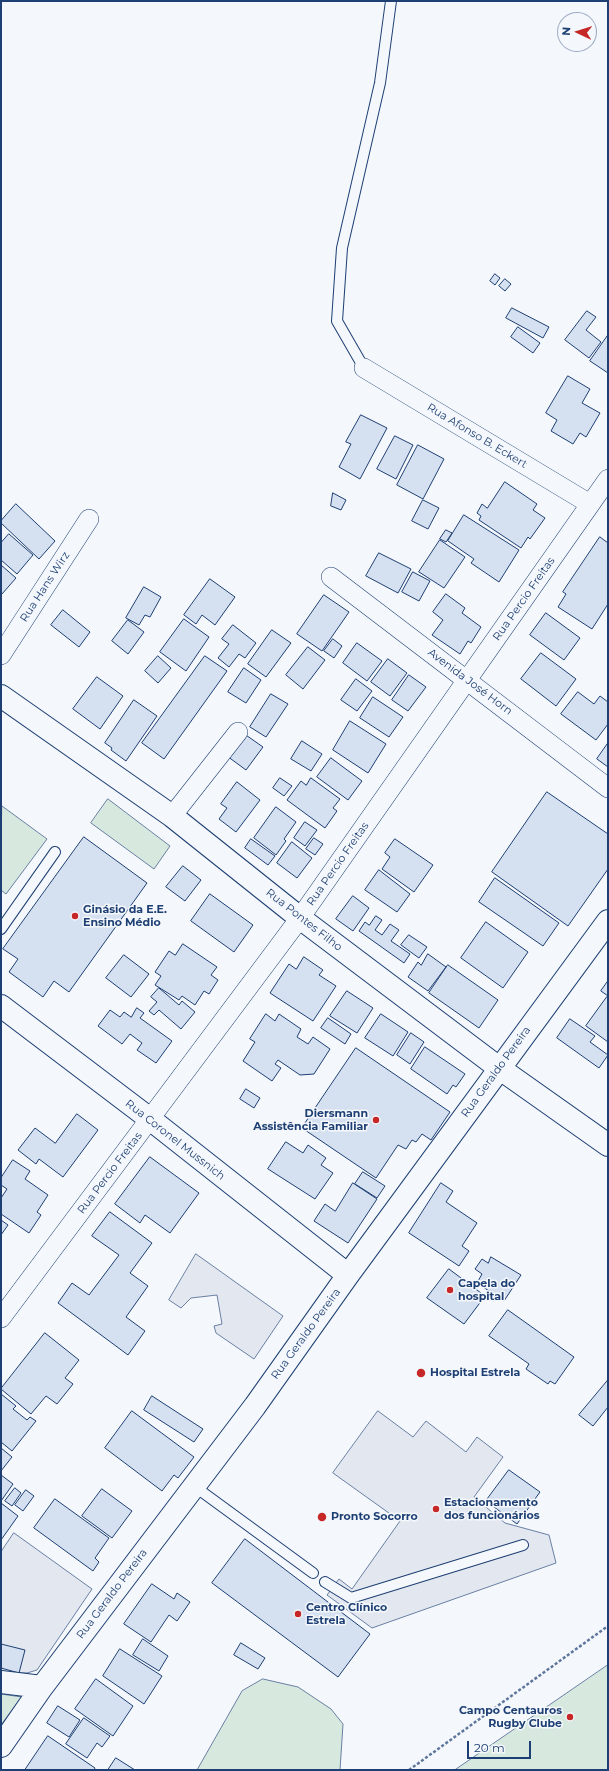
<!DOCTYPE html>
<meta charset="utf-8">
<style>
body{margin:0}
#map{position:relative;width:609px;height:1771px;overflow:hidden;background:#f4f7fb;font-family:Montserrat,sans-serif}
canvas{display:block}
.frame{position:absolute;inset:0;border:2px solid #1d3f73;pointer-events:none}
.north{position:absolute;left:557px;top:12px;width:40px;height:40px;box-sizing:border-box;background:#f4f7fb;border:1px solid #9eadc5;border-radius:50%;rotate:274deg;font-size:11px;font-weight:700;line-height:16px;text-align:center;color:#1d3f73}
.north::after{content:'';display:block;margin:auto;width:14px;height:18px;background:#c62828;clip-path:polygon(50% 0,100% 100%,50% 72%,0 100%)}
.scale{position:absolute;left:467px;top:1741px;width:64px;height:18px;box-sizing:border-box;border:2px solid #1d3f73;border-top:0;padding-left:5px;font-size:12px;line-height:14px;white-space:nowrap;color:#1d3f73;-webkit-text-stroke:3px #f4f7fb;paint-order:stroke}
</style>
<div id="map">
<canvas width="609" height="1771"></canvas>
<div class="frame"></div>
<div class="north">N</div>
<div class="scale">20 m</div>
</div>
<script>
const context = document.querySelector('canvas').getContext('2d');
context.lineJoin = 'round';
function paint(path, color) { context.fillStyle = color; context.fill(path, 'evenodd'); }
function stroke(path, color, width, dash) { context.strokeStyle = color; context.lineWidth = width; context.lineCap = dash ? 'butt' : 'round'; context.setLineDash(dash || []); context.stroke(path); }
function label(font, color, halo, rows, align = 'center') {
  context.font = font + ' Montserrat,sans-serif'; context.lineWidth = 3; context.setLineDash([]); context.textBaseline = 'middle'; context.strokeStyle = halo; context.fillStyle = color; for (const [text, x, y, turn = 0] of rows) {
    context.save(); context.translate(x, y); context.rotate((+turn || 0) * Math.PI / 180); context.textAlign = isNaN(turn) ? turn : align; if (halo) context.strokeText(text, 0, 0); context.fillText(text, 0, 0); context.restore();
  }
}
const green = new Path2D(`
 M108,799L170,846L154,869L91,823Z
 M2,806L47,839L6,894L1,890Z
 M608,1665V1770H455Z
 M263,1679L298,1687L331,1709L343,1724L340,1770H197L242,1691Z
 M1,1694L22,1697L1,1725Z`);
const parking = new Path2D(`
 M196,1254L283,1316L254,1359L216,1333L214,1326L222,1324L217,1295L191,1298L181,1308L169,1300Z
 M378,1411L413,1437L426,1421L466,1452L477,1437L503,1457L474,1497L505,1523L549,1535L556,1563L372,1628L327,1595L339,1579L352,1589L400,1521L333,1473Z
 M14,1533L92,1589L37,1670L27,1673L1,1672V1552Z`);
const building = new Path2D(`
 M495,274L500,278L495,285L490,281Z
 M505,279L511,284L505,291L499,286Z
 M512,308L549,327L543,338L506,318Z
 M587,311L596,317L586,330L601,342L589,358L565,340Z
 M518,327L540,343L533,353L511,337Z
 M608,335V373L590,361Z
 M568,376L590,389L582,403L600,413L586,437L580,433L573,444L551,431L557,420L546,413Z
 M361,415L387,428L360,479L339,467L351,444L346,442Z
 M395,436L413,445L396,479L377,469Z
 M418,445L444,459L423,499L397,485Z
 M505,482L537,504L533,510L545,518L530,539L528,537L521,548L479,520L481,516L477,513L482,504L487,508Z
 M333,493L346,500L341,510L331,506Z
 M423,500L439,508L428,529L412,521Z
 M16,504L55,541L39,559L1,523V521Z
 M464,515L519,550L499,582L471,563L474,559L448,541Z
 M446,530L452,533L446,542L440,539Z
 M9,534L33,555L17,574L1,560V543Z
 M600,537L608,543V604L592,629L558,607L566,594L563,592Z
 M440,540L465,557L444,588L419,572Z
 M379,553L411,569L398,593L366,576Z
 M1,565L16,578L2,594L1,593Z
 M413,572L430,581L419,601L402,592Z
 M210,579L235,597L215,625L202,615L196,624L184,615Z
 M144,587L161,597L150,617L145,615L139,625L126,618Z
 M446,594L465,608L462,613L481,627L471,643L468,641L460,654L432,635L443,620L433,612Z
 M324,595L349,612L322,651L297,634Z
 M63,610L90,632L79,647L51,625Z
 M546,613L580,638L564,660L530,635Z
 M184,619L209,637L186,671L160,652Z
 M128,620L144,632L128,654L112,641Z
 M233,625L256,643L245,658L239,654L229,667L218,658L229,644L222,639Z
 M272,630L291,643L266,677L248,664Z
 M333,639L342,646L334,658L324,651Z
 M357,643L382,661L367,681L343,663Z
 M308,647L325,660L303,689L286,675Z
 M541,653L576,679L556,706L521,679Z
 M158,656L171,668L158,683L145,671Z
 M205,656L227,671L164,759L142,743Z
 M388,659L407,673L390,696L371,682Z
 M244,668L261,680L246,703L228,692Z
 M409,675L426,687L408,711L392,700Z
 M97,677L123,696L100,729L73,709Z
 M356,679L372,691L357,711L341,700Z
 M578,692L594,704L600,696L608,702V724L596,740L561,714Z
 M271,694L288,704L266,737L250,727Z
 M373,697L403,717L389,737L360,718Z
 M134,700L157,716L126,761L111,750L112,748L105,743Z
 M350,721L386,744L368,773L333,750Z
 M243,733L263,747L246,770L227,756Z
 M302,741L322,754L311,771L291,759Z
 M608,743V767L597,759Z
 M331,758L362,781L348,800L317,777Z
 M280,778L292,786L284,796L273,788Z
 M311,778L340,799L333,808L337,811L325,828L287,800L301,781L306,785Z
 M237,782L260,800L236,832L219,819L227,808L221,804Z
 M547,792L608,834V869L568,926L492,872Z
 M276,807L296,822L284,839L286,841L276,855L254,838Z
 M305,822L317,830L305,846L294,838Z
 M84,837L147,883L69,992L54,981L43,997L9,972L18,959L3,949Z
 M314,838L323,844L315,855L306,849Z
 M251,839L275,856L268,865L245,848Z
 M395,839L433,865L414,892L382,869L390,857L385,853Z
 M292,842L312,858L297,878L277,863Z
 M183,866L201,880L185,901L166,887Z
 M379,870L410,894L397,912L365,890Z
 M495,878L559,923L543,946L479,902Z
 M210,894L253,925L234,952L191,921Z
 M353,896L369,908L353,931L336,919Z
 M376,916L382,920L375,930L382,935L390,924L399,930L391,941L410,954L404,963L359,931L365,922L369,925Z
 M486,922L528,952L503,988L461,958Z
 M409,935L427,947L419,958L401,945Z
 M183,944L217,967L211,975L218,980L209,994L204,991L195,1005L182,996L179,1000L155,985L161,976L155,972L169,951L175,955Z
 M428,954L446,967L428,991L408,977L418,962L421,965Z
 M124,955L149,974L131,997L106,978Z
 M304,957L323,970L319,975L336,986L313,1021L270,993L289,964L296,969Z
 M448,965L498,1000L479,1028L429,993Z
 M608,981V996L601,991Z
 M159,988L179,1005L182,1001L195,1012L181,1029L159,1010L154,1015L149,1011L157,1002L151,997Z
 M347,991L373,1008L357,1033L330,1016Z
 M607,997L608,998V1042L586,1026Z
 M137,1008L144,1013L140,1018L172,1041L156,1063L137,1050L142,1043L130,1034L122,1044L98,1026L110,1010L120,1017L124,1012L131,1017Z
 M266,1014L275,1021L279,1014L301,1029L297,1037L308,1044L313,1037L330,1049L314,1074L300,1075L278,1060L275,1064L281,1068L272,1081L243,1061L255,1042L250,1039Z
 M381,1014L408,1032L393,1056L365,1038Z
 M328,1018L351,1034L345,1044L321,1028Z
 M570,1019L595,1036L590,1042L608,1055L599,1068L557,1038Z
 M411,1033L424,1042L410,1064L397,1055Z
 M425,1047L465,1074L456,1087L453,1085L447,1094L411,1069Z
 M356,1048L450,1112L431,1140L422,1134L416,1142L412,1140L406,1149L398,1145L376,1178L302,1128Z
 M246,1089L260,1098L254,1108L240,1099Z
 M77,1114L98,1130L63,1177L39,1159L36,1164L18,1150L35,1128L55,1143Z
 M286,1142L303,1153L308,1145L326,1158L321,1165L333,1173L315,1199L268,1169Z
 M150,1157L199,1193L170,1233L145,1215L140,1223L115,1204Z
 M13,1160L30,1171L25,1179L48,1195L37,1212L41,1215L29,1233L1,1214V1198L7,1189L1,1185V1178Z
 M363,1172L385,1186L377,1198L355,1184Z
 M353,1183L377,1199L348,1243L314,1221L325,1204L335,1211Z
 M441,1183L453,1191L446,1202L477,1223L462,1246L469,1251L459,1266L409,1233Z
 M110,1212L152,1243L130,1273L148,1286L126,1317L145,1331L128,1355L58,1303L72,1283L89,1295L119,1255L92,1236Z
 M1,1220L8,1225L1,1235Z
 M491,1257L521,1275L504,1301L477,1283L482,1274L475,1269L482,1259L488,1263Z
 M449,1269L485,1296L464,1324L427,1298Z
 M508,1310L574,1357L555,1384L550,1381L548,1384L526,1369L529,1364L489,1336Z
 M45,1333L79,1360L65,1378L73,1384L57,1404L46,1396L31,1414L1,1389Z
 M608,1380V1407L593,1426L579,1415Z
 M1,1394L16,1406L13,1409L27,1420L30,1417L36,1421L12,1451L1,1442Z
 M152,1396L203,1429L194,1442L144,1410Z
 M132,1411L194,1457L178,1478L174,1475L162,1491L105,1448Z
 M1,1448L12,1457L1,1471Z
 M509,1470L540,1492L517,1524L486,1501Z
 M1,1475L13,1484L1,1501Z
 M15,1488L21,1493L12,1506L5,1501Z
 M102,1489L132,1511L112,1538L82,1516Z
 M26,1490L34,1496L23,1511L15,1505Z
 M55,1499L109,1538L95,1558L99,1562L93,1571L34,1528Z
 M1,1503L18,1516L1,1540Z
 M245,1539L370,1634L338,1677L212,1583Z
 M152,1584L174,1599L177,1593L190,1602L177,1621L169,1615L151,1642L124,1624Z
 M143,1639L168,1656L159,1671L133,1655Z
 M241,1643L265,1658L258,1669L234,1655Z
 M1,1644L25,1650L19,1673L1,1668Z
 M120,1649L162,1676L144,1704L103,1676Z
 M96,1679L133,1706L113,1736L75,1709Z
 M58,1706L80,1720L69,1737L47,1723Z
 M84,1718L110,1736L102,1747L97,1743L87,1758L66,1744Z
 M48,1736L95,1768L94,1770H25Z
 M116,1758L135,1770H108Z`);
const path = new Path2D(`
 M409,1770L608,1626`);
const lane = new Path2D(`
 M364,368L337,321L342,248L380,83L391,1
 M1,929L55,852
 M194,1486L313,1573
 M325,1582L351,1598L523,1545`);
const street = new Path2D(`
 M364,368L590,504
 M331,577L608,788
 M1,655L89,519
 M172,816L238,732
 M1,1318L300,918L608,479`);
const secondary = new Path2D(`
 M1,696L172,816L300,918L499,1068L608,1145
 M1,1006L150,1119L348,1275
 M1,1682L42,1687
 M1,1746L42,1687L255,1406L348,1275L608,921`);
const markers = [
 [75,916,4,"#c62828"],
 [376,1120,4,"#c62828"],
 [450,1290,4,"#c62828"],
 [421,1373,5,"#c62828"],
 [436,1509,4,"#c62828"],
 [322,1517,5,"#c62828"],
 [298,1614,4,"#c62828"],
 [570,1717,4,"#c62828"]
];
const streetNames = [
 ["Rua Afonso B. Eckert",477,436,31],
 ["Rua Hans Wirz",45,587,-57],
 ["Rua Percio Freitas",524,599,-55],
 ["Avenida José Horn",470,682,37],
 ["Rua Percio Freitas",338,864,-55],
 ["Rua Pontes Filho",304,920,38],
 ["Rua Geraldo Pereira",496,1072,-54],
 ["Rua Coronel Mussnich",175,1140,38],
 ["Rua Percio Freitas",110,1173,-53],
 ["Rua Geraldo Pereira",306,1334,-54],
 ["Rua Geraldo Pereira",112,1594,-53]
];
const poiNames = [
 ["Ginásio da E.E.",83,910],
 ["Ensino Médio",83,923],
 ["Diersmann",368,1114,"right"],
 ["Assistência Familiar",368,1127,"right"],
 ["Capela do",458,1284],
 ["hospital",458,1297],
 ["Hospital Estrela",430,1373],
 ["Estacionamento",444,1503],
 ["dos funcionários",444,1516],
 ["Pronto Socorro",331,1517],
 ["Centro Clínico",306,1608],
 ["Estrela",306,1621],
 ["Campo Centauros",562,1711,"right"],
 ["Rugby Clube",562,1724,"right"]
];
paint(green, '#d7e8df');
stroke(green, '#687fa3', 1);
paint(parking, '#e3e8f0');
stroke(parking, '#687fa3', 1);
paint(building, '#d5e0f0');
stroke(building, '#1d3f73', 1);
stroke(lane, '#1d3f73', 12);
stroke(street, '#1d3f73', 20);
stroke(secondary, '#1d3f73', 24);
stroke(path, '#5e769c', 2.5, [3, 2]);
stroke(lane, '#f4f7fb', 10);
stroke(street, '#f4f7fb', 19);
stroke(secondary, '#f4f7fb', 22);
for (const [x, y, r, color] of markers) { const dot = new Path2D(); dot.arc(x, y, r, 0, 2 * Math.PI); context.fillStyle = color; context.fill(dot); stroke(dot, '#f4f7fb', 1.5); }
label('11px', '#1d3f73', '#f4f7fb', streetNames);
label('bold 11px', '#1d3f73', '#f4f7fb', poiNames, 'left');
</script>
